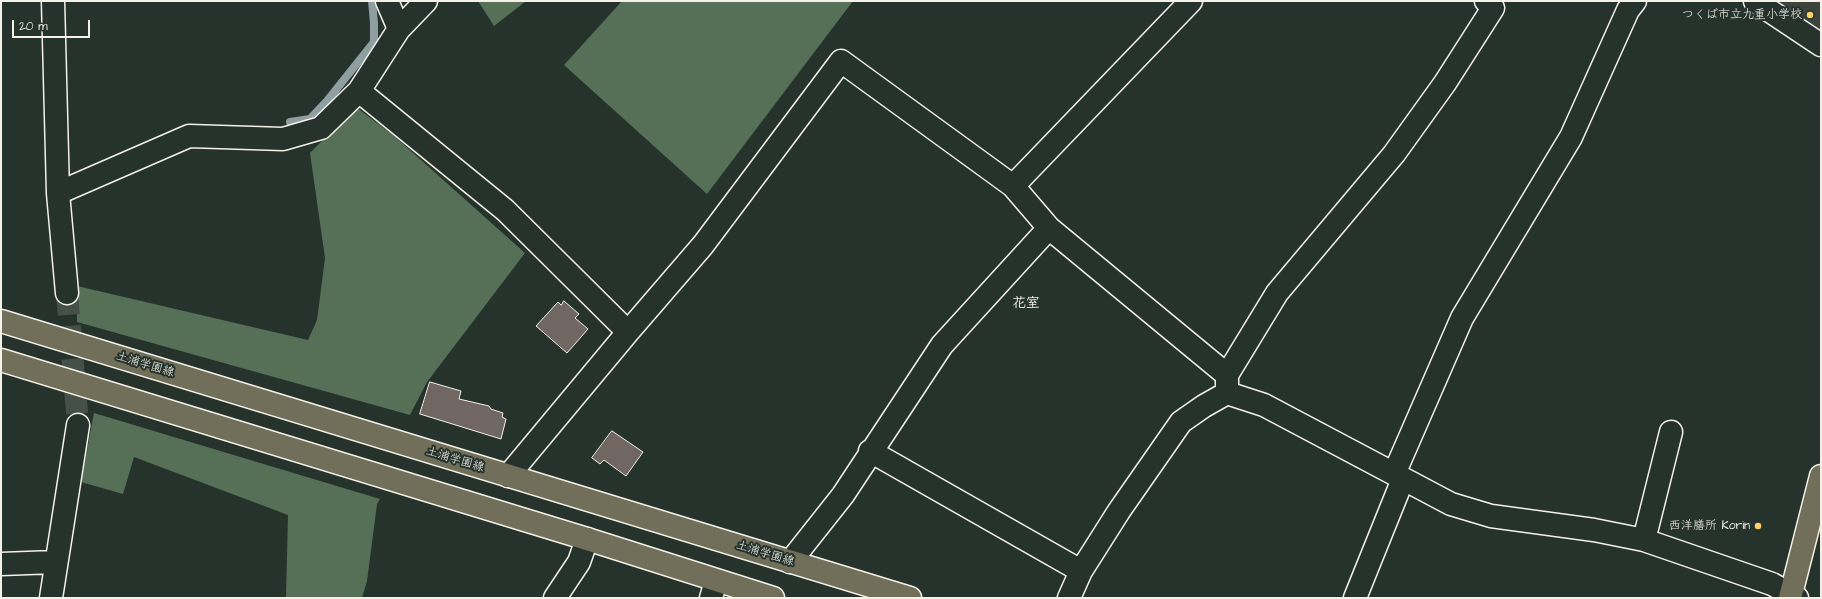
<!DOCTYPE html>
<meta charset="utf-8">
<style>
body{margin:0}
#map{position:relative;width:1822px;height:599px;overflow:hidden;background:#26332d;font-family:"Architects Daughter",sans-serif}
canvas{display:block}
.frame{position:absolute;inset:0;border:2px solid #f4f1e8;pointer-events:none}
.scale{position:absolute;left:12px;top:20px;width:78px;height:18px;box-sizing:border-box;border:2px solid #f4f1e8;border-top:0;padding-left:5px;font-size:12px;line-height:14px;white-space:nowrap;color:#f4f1e8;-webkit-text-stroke:3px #26332d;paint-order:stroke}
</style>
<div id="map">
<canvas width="1822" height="599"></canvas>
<div class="frame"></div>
<div class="scale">20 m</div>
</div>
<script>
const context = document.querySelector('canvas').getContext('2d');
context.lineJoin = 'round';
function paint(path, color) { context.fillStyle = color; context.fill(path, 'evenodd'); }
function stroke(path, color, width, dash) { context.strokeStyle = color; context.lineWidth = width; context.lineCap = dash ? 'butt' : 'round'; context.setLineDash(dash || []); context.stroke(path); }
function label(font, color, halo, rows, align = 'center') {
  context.font = font + ' "Architects Daughter","Klee One",sans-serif'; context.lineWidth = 4; context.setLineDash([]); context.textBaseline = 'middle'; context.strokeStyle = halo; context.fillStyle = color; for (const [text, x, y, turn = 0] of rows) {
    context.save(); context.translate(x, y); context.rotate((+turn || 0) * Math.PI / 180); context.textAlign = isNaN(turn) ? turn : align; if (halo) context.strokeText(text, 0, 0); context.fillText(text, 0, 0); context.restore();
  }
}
const built = new Path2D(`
 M1777,1H1821V30Z`);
const green = new Path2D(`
 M478,1H526L494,26Z
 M622,1H853L707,194L564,65Z
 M356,107L393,135L525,253L427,382L410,415L77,322V286L308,340L317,320L325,258L310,153Z
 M94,413L380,499L377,504L367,581L362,598H286L288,515L134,457L123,494L81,482Z`);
const stream = new Path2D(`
 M290,122L310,119L327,101L374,42V23L372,1`);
const building = new Path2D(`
 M564,301L579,314L575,318L588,329L567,353L536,326L558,302L561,305Z
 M430,382L461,391L459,399L489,406L491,409L503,413L502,417L506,419L501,439L420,414Z
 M612,431L643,452L626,476L604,460L600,464L592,458Z`);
const minorTunnel = new Path2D(`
 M67,293L78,425`);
const minor = new Path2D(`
 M53,1L58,193L67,293
 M387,1L399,29
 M1755,1L1821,45
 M359,91L505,210L628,332
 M1013,186L1191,1
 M58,193L189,136L283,139L321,128L359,91L399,29L426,1
 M1227,389V375L1277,293L1394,154L1445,83L1493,8L1486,1
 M870,451L1081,571
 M1394,474L1462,318L1571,137L1628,10L1635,1
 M508,476L628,332L703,245L841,61L1013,186L1049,228L1227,375
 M1644,540L1671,432
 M790,562L843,495L942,345L1049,228
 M1,564L55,562
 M51,598L78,425
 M555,598L579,562L587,539
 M711,598L716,581
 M1069,598L1081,571L1119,511L1181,422L1204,406L1227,393L1264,405L1451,504L1491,516L1594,530L1644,540L1772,584L1797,598
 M1355,598L1403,479`);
const major = new Path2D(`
 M1,321L910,598
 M1,360L587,539L773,598
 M1790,598L1821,476`);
const markers = [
 [1810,15,4,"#ffd166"],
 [1758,526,4,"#ffd166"]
];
const poiNames = [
 ["つくば市立九重小学校",1802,15],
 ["西洋膳所 Korin",1750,526]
];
const streetNames = [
 ["土浦学園線",145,365,17],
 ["土浦学園線",455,460,17],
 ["土浦学園線",765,554,17]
];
const quarterNames = [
 ["花室",1026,304]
];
paint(built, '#3c433d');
paint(green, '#557056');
stroke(stream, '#8f9ea1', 8);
paint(building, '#706762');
stroke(building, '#f4f1e8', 1);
stroke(minorTunnel, '#455049', 22, [22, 11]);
stroke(minor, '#f4f1e8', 25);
stroke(major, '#f4f1e8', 25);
stroke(minor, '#26332d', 22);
stroke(major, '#716e59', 22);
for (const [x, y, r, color] of markers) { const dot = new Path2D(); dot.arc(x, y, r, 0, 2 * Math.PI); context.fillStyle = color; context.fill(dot); stroke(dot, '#26332d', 1.5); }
label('12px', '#f4f1e8', '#26332d', poiNames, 'right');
label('12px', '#f4f1e8', '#26332d', streetNames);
label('bold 14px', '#f4f1e8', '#26332d', quarterNames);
</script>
